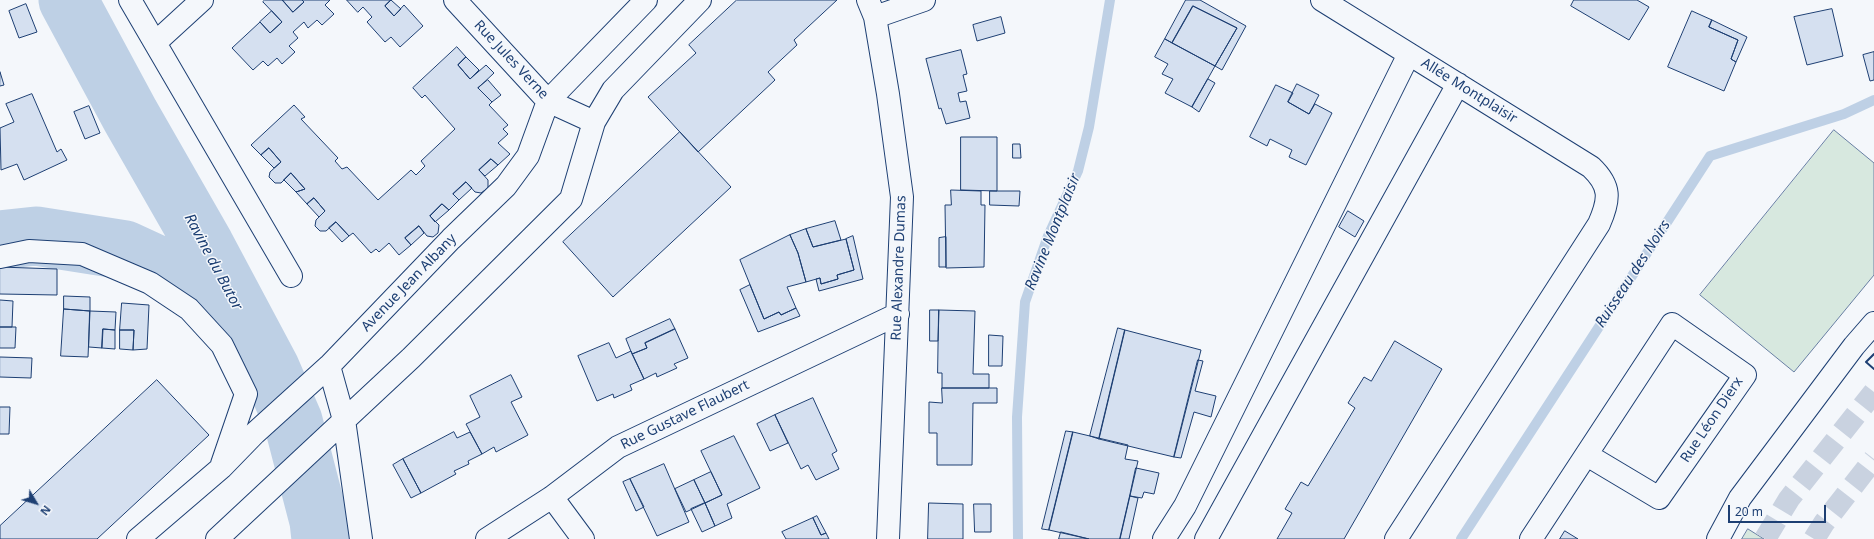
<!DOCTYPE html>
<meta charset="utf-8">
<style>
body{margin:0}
#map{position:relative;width:1874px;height:539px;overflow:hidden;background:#f4f7fb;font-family:"Noto Sans",sans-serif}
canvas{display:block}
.north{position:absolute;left:16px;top:483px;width:40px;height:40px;-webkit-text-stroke:3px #f4f7fb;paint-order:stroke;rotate:128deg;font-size:11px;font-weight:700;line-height:16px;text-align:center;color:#1d3f73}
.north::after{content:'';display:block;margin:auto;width:14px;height:18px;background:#1d3f73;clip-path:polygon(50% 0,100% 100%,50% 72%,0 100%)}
.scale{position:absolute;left:1728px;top:505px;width:98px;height:18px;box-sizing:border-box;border:2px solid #1d3f73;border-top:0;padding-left:5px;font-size:12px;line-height:14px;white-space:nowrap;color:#1d3f73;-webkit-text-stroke:3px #f4f7fb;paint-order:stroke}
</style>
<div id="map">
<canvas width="1874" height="539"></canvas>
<div class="north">N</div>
<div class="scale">20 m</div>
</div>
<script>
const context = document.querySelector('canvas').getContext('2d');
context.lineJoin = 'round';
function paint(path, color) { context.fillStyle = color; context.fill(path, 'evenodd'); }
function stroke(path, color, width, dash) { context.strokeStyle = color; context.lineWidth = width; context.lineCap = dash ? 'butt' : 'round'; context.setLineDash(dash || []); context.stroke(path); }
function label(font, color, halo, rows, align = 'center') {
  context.font = font + ' "Noto Sans",sans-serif'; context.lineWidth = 3; context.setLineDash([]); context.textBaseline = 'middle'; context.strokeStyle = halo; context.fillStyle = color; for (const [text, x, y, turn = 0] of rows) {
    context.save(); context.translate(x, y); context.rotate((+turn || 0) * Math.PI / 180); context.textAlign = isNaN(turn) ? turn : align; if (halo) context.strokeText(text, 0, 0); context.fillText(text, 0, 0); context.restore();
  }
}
const green = new Path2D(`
 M1834,130L1874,163V275L1794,372L1700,295Z
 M1748,529L1764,539H1742Z`);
const stream = new Path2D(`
 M1018,539L1017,417L1025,302L1048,236L1078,171L1089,127L1110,0
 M1461,539L1710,156L1844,114L1874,100`);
const river = new Path2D(`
 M68,0L130,115L205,246L270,368L293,421L319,521L321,539
 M0,240L36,236L125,250L214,291L235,320`);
const building = new Path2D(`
 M265,0H282L293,12L304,2L302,0H330L325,5L334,14L322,25L317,20L308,28L304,22L293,32L298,38L289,46L295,52L282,64L277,58L268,66L263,61L253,70L232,48L260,22L270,33L282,22L263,2Z
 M283,0H302L304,2L293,12Z
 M347,0H391L385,6L394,16L404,5L423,26L400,47L391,37L385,42L367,22L372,17L363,7L358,12Z
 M391,0L401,9L394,16L385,6Z
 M737,0H837L794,40L797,45L768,72L775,80L698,152L648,97L696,53L689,45Z
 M1186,0H1200L1246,26L1222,70L1215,66L1237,28L1193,6L1172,43L1165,39Z
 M1574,0H1637L1649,7L1629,40L1571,6Z
 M26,4L37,32L19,38L9,11Z
 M1193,6L1237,28L1215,66L1172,43Z
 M1832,9L1843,56L1807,65L1794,17Z
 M272,11L282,22L270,33L260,22Z
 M1692,11L1712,20L1709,27L1738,40L1731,59L1736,62L1724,91L1668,67Z
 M1001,17L1005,33L977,41L973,25Z
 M1712,20L1747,37L1736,62L1731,59L1738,40L1709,27Z
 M1165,39L1215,66L1192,107L1165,93L1173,79L1162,74L1168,64L1155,57Z
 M457,47L466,57L458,65L470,79L486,65L494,73L478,88L492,102L489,105L508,125L503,129L508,134L498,143L510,154L498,165L491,159L479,170L488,180V188L481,193L475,192L466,182L453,194L459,200L449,210L442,204L430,216L439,225L438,233L433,237L427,236L419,226L405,238L411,245L399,255L389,243L379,252L376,249L371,253L353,233L349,236L336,222L326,231H320L315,226L316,220L325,211L314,198L307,204L296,192L305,189L291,173L281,183H275L269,177L270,172L281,162L269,148L261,155L251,145L294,105L305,117L301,119L338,158L335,161L342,169L347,167L378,200L411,170L416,175L425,166L421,161L455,129L425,95L422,98L413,88Z
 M961,50L967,74L963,75L967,91L958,93L960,102L966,101L970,118L946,124L941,108L939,109L926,59Z
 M1874,52V80L1870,81L1863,55Z
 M466,57L479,70L470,79L458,65Z
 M0,72L4,85L0,86Z
 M1208,79L1215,83L1199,112L1192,107Z
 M488,80L501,95L492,102L478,88Z
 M1297,84L1319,95L1309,114L1288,102Z
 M1276,85L1293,93L1288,102L1309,114L1315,104L1332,113L1306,165L1289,157L1292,150L1270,139L1267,146L1250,137Z
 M32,94L57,152L61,149L67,160L24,180L17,164L1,170L0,128L14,122L6,104Z
 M89,106L100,133L85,139L74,112Z
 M680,132L731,187L613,297L563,242Z
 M961,137H997V191L961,190Z
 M1013,144H1020L1021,158H1013Z
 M269,148L281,162L274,168L261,155Z
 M491,159L498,165L485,176L479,170Z
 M291,173L305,189L296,192L284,180Z
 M466,182L472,188L459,200L453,194Z
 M951,190L981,191V205H985L984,267L946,268L945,205H951Z
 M990,191H1020L1019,206L990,205Z
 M314,198L325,211L319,217L307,204Z
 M442,204L449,210L435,222L430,216Z
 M1348,211L1364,221L1355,237L1339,227Z
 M835,221L841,240L813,247L806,229Z
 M336,222L349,236L342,242L329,228Z
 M419,226L424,233L411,245L405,238Z
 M806,229L813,247L846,239L854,270L837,275L838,279L821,284L820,278L806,282L798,253L790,235Z
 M790,235L798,253L806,282L787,287L796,308L781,315L779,312L764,319L740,260Z
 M853,236L863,279L819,291L816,279L820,278L821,284L838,279L837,275L854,270L846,239Z
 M946,237V267H939V238Z
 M0,267L57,269V295L0,294Z
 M750,285L764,319L779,312L781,315L796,308L800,316L758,332L740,290Z
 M64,296L90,297V311L64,309Z
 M0,300L13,301L12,327H0Z
 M122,303L149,305L147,349L133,350L134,330H120Z
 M64,309L90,311L88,357L61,356Z
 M930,310H939L938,341H930Z
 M939,310L975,311L973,374H989V388H942V373H938Z
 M90,311L116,312L115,330L103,329L102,348L89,347Z
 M670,319L675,329L645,343L647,348L632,354L626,339Z
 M0,327H16L15,348H0Z
 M1118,328L1125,330L1099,439L1090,436Z
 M103,329L115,330V349L102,348Z
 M675,329L688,358L674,364L677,368L657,377L656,373L644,379L632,354L647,348L645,343Z
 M120,330H134L133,350L120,349Z
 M1125,330L1201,350L1174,457L1099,439Z
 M989,335L1003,336L1002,366H989Z
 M1395,341L1442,369L1344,539H1277L1292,513L1285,509L1301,482L1308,486L1355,408L1348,403L1364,377L1371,381Z
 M609,343L616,358L631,351L644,379L630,385L632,390L614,398L613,394L597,401L578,356Z
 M0,357L32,358L31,378L0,377Z
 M1198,360L1203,361L1195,391L1216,396L1211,417L1194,412L1181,458L1174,457Z
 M511,375L522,397L511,402L528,435L496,452L494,447L482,454L466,424L480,417L470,396Z
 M157,380L209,435L97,539H0V526Z
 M942,388H997V403H973L972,465H937V433H929V402L942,403Z
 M813,398L837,451L832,454L839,469L816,480L808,465L801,469L775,415Z
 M0,407H10L9,434H0Z
 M775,415L788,443L770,451L757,424Z
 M1066,431L1073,432L1049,530L1042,529Z
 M454,432L457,438L470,432L482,454L468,461L469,464L454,471L456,474L421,493L403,459Z
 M1073,432L1128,445L1125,459L1138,461L1120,539H1089L1049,530Z
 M734,436L760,488L727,504L732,518L715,526L705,503L722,495L701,451Z
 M403,459L421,493L411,498L393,465Z
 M664,464L689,522L657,536L630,479Z
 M1136,468L1159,473L1154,494L1144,492L1142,498L1130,496Z
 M711,472L722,495L705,503L694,480Z
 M630,479L644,507L636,511L623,482Z
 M694,480L705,503L686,512L675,489Z
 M1130,496L1138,498L1129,539H1120Z
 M705,503L715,526L702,532L691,509Z
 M929,503L963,504V539H928Z
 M974,504H991V532H975Z
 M817,516L826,533L821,535L813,518Z
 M813,518L821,535L826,533L829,539H786L782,532Z
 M1565,531L1578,539H1560Z
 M1061,532L1089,539H1059Z`);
const majorTunnel = new Path2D(`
 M1765,539L1789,499L1874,392
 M1814,539L1824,523L1874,459`);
const minor = new Path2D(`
 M130,0L291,276
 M455,0L548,101L594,122
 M868,0L875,17L888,94L902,197L888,539
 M1322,0L1591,167C1611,186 1610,199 1599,224L1396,539
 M875,17L924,0
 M155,43L202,0
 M0,257L29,251L82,254L150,283L189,309L222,345L246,394L222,464
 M329,366L344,420L361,539
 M552,497L583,539
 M138,539L221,468L255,433L329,366L451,239L506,186L528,156L548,101L646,0
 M217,539L411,358L571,199L594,122L613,90L700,0
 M487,539L552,497L618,447L898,314
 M1164,539L1185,506L1409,54
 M1206,539L1458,84
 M1531,539L1672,324L1745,375L1659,498L1587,455
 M1718,539L1740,498L1854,346L1874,323`);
const wall = new Path2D(`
 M1874,354L1866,362L1874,369`);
const streetNames = [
 ["Rue Jules Verne",511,60,47],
 ["Allée Montplaisir",1469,91,32],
 ["Rue Alexandre Dumas",899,268,-88],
 ["Avenue Jean Albany",409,283,-46],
 ["Rue Gustave Flaubert",685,415,-26],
 ["Rue Léon Dierx",1712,420,-56]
];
const waterNames = [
 ["Ravine Montplaisir",1053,232,-68],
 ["Ravine du Butor",213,262,62],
 ["Ruisseau des Noirs",1633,274,-57]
];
paint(green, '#d7e8df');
stroke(green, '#687fa3', 1);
stroke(stream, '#bed0e5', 10);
stroke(river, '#bed0e5', 59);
paint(building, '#d5e0f0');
stroke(building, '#1d3f73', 1);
stroke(majorTunnel, '#c9d2e0', 22, [22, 11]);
stroke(minor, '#1d3f73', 24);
stroke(minor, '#f4f7fb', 22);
stroke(wall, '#1d3f73', 2);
label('14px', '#1d3f73', '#f4f7fb', streetNames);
label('italic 15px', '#1d3f73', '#f4f7fb', waterNames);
</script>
